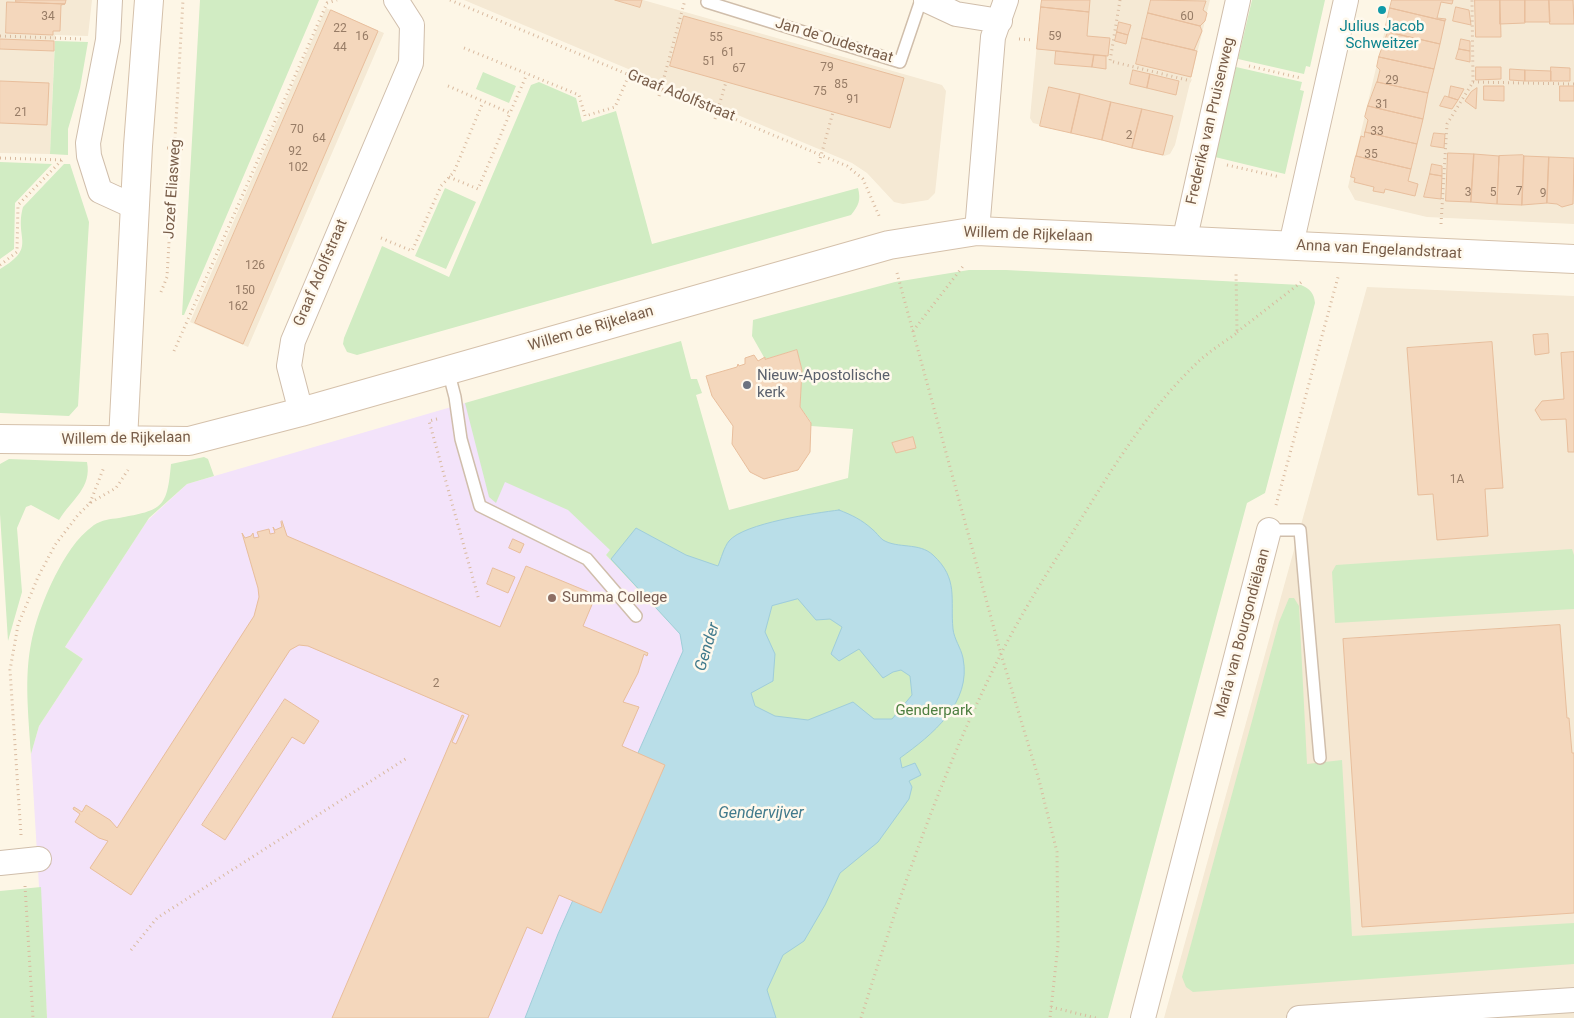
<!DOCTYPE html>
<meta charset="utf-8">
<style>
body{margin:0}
canvas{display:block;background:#fdf6e6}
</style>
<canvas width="1574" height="1018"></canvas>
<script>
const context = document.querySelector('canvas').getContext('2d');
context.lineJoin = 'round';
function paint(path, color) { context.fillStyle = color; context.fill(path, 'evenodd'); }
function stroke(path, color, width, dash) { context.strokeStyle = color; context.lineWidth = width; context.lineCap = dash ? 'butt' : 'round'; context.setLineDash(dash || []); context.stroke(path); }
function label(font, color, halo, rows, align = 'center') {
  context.font = font + ' Roboto,sans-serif'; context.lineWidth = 5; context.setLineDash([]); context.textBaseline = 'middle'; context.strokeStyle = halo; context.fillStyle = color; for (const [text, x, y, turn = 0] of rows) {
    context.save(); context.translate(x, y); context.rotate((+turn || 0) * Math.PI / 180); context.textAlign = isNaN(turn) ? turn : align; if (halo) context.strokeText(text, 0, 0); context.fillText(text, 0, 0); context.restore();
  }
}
const residential = new Path2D(`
 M0,0H92L88,36L55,35L50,154L0,153Z
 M464,0H643L942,85L946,91L935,193L928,200L903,204L894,202L867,173L852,163Z
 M1041,0H1210L1175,145L1170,154L1164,156L1033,123L1030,118Z
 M1392,0H1574V224L1427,217L1355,200L1348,187Z
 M326,8L384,33L248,347L190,322Z
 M1367,287L1574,296V1018H1164Z`);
const education = new Path2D(`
 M465,403L612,548L606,555L680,634L683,651L558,935L525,1018H47L31,754L39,726L83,659L65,647L147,521L187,484Z`);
const green = new Path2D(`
 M200,0H319L184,315H182Z
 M1252,0H1325L1310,67L1306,66L1304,74L1238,59Z
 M55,41L88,42L80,88L68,129V155L50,154Z
 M1236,67L1302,82L1300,90L1304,91L1285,174L1215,157Z
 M483,72L516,86L509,103L476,89Z
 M539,82L576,98L582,122L616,111L652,244L858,188C861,200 859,205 851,215L357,355L347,352L343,344L344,338L382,246L449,277L531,85Z
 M0,162L52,164L15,203L14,249L0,259Z
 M64,164H70L89,222L78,406L69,416L0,413V269C38,247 14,239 23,207Z
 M445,188L476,202L446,269L415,256Z
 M969,270H1006L1301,285C1310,289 1314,293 1315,303L1265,493L1247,503L1108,1018H525L683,651L680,634L606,555L610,550L568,510L505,482L496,503L489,497L465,403L681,341L691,379H697L702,393L696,395L729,510L848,478L853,429L811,426V422L800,407L802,370L797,350L765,359L752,336L753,320L895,282Z
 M204,457L208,459L214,476L187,484L149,518L65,647L83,659L39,726L31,754C26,680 21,645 55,576C65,557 76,538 94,525C102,520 110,519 119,518C163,510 167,508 171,464Z
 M9,459L87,462C92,488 72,499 59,520L31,505L26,507L17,528L22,592L8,641L0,514V464Z
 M1572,549L1574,555V609L1335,623L1332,572L1336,565Z
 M1289,598H1294L1299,606L1307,764L1342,760L1352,936L1574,923V964L1193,992L1186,987L1182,977L1279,622Z
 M41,887L47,1018H0V891Z`);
const water = new Path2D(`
 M839,510C852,515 862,520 872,529C876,532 879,537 883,540C898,549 919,542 933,555C959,579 950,599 953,629C954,639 961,648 963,658C972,703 932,735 900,758L902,768L915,763L921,775L909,781L912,787L909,799L878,842L840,873L825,905L804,941L783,955L767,990L776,1018H525L558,934L683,651L680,634L611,559L636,528L686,555L718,566C721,559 724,547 729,541C744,523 816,513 839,510ZM798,599L816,620L830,619L842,627L831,654L839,661L859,649L883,678L893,672L901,670L910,676L912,695L892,719H874L853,702L808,720L775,716L755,706L751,693L773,681L775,654L765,632L772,606Z`);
const building = new Path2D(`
 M16,0H66L65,4L16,2Z
 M615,0H642L640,7Z
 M1042,0H1090L1089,12L1041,7Z
 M1151,0L1206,1L1203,10L1207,13L1205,21L1200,26L1148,13Z
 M1392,0H1453L1452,4L1441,2L1437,18L1446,19L1445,21L1390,8Z
 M1475,0H1500L1501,37H1476Z
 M1500,0H1525V23L1500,24Z
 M1525,0H1549L1550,22H1525Z
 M1549,0H1573L1574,24H1550Z
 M7,2L65,4L61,5L60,31H53V35L6,33Z
 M1041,7L1089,12L1087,36L1110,38L1108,56L1037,49Z
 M1456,7L1469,10L1471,25L1453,21Z
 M1390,8L1445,21L1440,44L1388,32L1390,27L1386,26Z
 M331,10L378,31L243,344L195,323Z
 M1148,13L1200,26L1202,31L1194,50L1142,38Z
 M684,16L904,78L890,128L670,66Z
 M1119,22L1131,25L1128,35L1117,32Z
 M1117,32L1128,35L1126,44L1115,41Z
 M1388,32L1440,44L1434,69L1379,57Z
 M1142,38L1197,51L1191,77L1136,64Z
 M0,39L54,41V51L0,49Z
 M1461,39L1470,41V51L1459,49Z
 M1459,49L1470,51V62L1456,59Z
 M1056,51L1094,55L1092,67L1055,64Z
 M1094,55L1106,56V69L1092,67Z
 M1379,57L1434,69L1428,93L1377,82L1380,70L1377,67Z
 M1476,67H1501V79L1476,80Z
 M1551,67L1570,68V81H1551Z
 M1510,69L1525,70V81L1510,80Z
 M1133,70L1150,74L1147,88L1130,84Z
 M1525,70L1551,71V81H1525Z
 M1150,74L1179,81L1176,95L1147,88Z
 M0,81L49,83L47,125L0,123Z
 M1377,82L1428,93L1423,119L1368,106Z
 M1451,86L1464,89L1458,100L1449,97Z
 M1484,86H1504V101L1484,100Z
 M1560,86H1574V101H1560Z
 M1049,87L1080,94L1071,133L1040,126Z
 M1477,88L1476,109L1465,101L1471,92Z
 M1080,94L1111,102L1102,140L1071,133Z
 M1445,96L1458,100L1452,109L1440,106Z
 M1111,102L1142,109L1132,148L1102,140Z
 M1368,106L1423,119L1417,144L1365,132L1368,120L1365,117Z
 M1142,109L1173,116L1163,155L1132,148Z
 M1365,132L1417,144L1411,169L1356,156L1361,136L1364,137Z
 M1434,133L1445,134L1444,148L1431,146Z
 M1448,153L1474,154L1471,202L1446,201Z
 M1474,154L1499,156L1497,204L1471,202Z
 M1523,155L1524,156L1522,205L1497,204L1499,156Z
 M1356,156L1411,169L1408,181L1418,184L1415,196L1385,189L1384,193L1373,191L1374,187L1354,182L1355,178L1351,177Z
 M1524,156L1549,157L1547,203L1522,205Z
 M1549,157L1574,158L1573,204L1562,207L1557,204L1547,203Z
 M1432,164L1442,166V176L1430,174Z
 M1430,174L1442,176L1441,199L1424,197Z
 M1548,334L1549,353L1535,355L1533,335Z
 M1492,342L1503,488L1485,489L1488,536L1437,540L1433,494L1418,495L1407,348Z
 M797,350L802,370L800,407L811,423L810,452L798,470L764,479L750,472L732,444L733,426L712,396L706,376L737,367L738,364L739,366L745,364V358L754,355L758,361L765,357V359Z
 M1574,352V452H1568L1566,419L1541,420L1535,410L1542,401L1564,399L1561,353Z
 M913,437L916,448L896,453L892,443Z
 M282,521L287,536L500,627L526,566L596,595L583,626L648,653L647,656L644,654L638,673L623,702L639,707L622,746L665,765L601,913L559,895L542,934L527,927L488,1018H332L462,715L464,716L452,742L456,744L469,715L308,646L299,645L290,650L131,895L90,868L108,841L99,838L75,822L80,814L73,809L74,807L82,812L86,805L110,820L117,828L254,616L259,597L258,588L242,533L245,538L251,536L253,533L254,538L259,537L257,532L269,529L270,534L275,533L273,527L275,530L282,527L281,522Z
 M513,539L524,544L520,553L509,548Z
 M493,568L515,577L508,593L487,584Z
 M1560,625L1567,718H1569L1572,753H1574V913L1362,927L1343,639Z
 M285,699L319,721L304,744L292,737L225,840L202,825Z`);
const path = new Path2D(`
 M450,0L847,166L863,179L880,218
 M1120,0L1110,61L1191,81
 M0,36L82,39
 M1019,39L1033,40
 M464,48L579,95L585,116L615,107L629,75
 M1249,66L1301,78
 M1473,82L1574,84
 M448,86L510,113L527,74
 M659,96L685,0
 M715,119L726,82
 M167,148L186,149
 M0,158L62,160
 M819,163L833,112
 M1227,165L1280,177
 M449,177L478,189L510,113
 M1441,224L1447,124L1473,82L1472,0
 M381,238L412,251L441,186L454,172L483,102
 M0,265L17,252L18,205L62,160
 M897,273L1001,654L1039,780L1057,852L1058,945L1050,1018
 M161,292L167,277L183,0
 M913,331L964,265
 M1237,332L1304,280
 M174,351L327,3L337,0
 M437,419L429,421L479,600
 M90,503L104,467
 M1276,505L1338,277
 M21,835L10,670L18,625L38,577L55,545L78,515L90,503L116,488L128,470
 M25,886L33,1018
 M131,950L157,918L407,758
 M1051,1007L1096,1018
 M861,1018C900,894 942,770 1001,654C1023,610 1050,569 1076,527C1112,469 1148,409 1199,361C1210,351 1224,342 1237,333L1236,271`);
const lane = new Path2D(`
 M708,0L707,2L900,62L921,0
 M448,370L455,397L461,439L480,506L587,559L636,616
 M1269,530H1300L1320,758`);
const street = new Path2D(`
 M110,0L108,40L88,143L89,156L100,191L135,207
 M926,0L956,14L1000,21
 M977,231L993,37L1006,0
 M1184,242L1238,0
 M1291,245L1346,0
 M301,412L289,366L293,341L411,63L412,25L396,0
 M0,863L39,859
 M1143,1018L1269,530
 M1299,1018L1574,1000`);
const secondary = new Path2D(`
 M0,439L189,441L301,412L889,245L977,231L1574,259
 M123,440L138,146L149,0`);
const markers = [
 [1382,10,5,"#0f9aa8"],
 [747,385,5,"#6b7280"],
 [552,598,5,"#8d6e63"]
];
const numberNames = [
 ["34",48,17],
 ["60",1187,17],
 ["22",340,29],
 ["16",362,37],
 ["59",1055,37],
 ["55",716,38],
 ["44",340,48],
 ["61",728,53],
 ["51",709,62],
 ["79",827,68],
 ["67",739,69],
 ["29",1392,81],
 ["85",841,85],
 ["75",820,92],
 ["91",853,100],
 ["31",1382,105],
 ["21",21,113],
 ["70",297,130],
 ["33",1377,132],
 ["2",1129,136],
 ["64",319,139],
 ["92",295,152],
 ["35",1371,155],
 ["102",298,168],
 ["7",1519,192],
 ["3",1468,193],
 ["5",1493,193],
 ["9",1543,194],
 ["126",255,266],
 ["150",245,291],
 ["162",238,307],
 ["1A",1457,480],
 ["2",436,684]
];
const cultureNames = [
 ["Julius Jacob",1382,27],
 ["Schweitzer",1382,44]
];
const streetNames = [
 ["Jan de Oudestraat",834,41,17],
 ["Graaf Adolfstraat",681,96,22],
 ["Frederika van Pruisenweg",1211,121,-77],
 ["Jozef Eliasweg",173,189,-86],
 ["Willem de Rijkelaan",1028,235,2],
 ["Anna van Engelandstraat",1379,250,3],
 ["Graaf Adolfstraat",321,273,-67],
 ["Willem de Rijkelaan",591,329,-16],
 ["Willem de Rijkelaan",126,439,-1],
 ["Maria van Bourgondiëlaan",1243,633,-75]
];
const worshipNames = [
 ["Nieuw-Apostolische",757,376],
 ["kerk",757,393]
];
const educationNames = [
 ["Summa College",562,598]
];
const parkNames = [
 ["Genderpark",934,711]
];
const waterNames = [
 ["Gender",708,647,-73],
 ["Gendervijver",761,814]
];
paint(residential, '#f5e9d4');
paint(education, '#f3e3fa');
paint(green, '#d1ecc3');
paint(water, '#b9dee8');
stroke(water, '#9fcdda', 1);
paint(building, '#f4d7bc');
stroke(building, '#e8be9c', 1);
stroke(lane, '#d0beab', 14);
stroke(street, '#d0beab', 26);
stroke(secondary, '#d5c1ab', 30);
stroke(path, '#d9ba9f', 3, [1, 4]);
stroke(lane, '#fff', 11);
stroke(street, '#fff', 24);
stroke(secondary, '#fff', 28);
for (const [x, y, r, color] of markers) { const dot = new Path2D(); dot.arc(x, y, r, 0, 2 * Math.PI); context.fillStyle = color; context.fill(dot); stroke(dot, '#fff9ed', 2); }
label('12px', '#977c66', null, numberNames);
label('15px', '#0d838f', '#fff9ed', cultureNames);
label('15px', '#785d49', '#fff9ed', streetNames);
label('15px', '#5b616d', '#fff9ed', worshipNames, 'left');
label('15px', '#785e54', '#fff9ed', educationNames, 'left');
label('15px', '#4e7f41', '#fff9ed', parkNames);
label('italic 16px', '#417a8c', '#fff9ed', waterNames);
</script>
